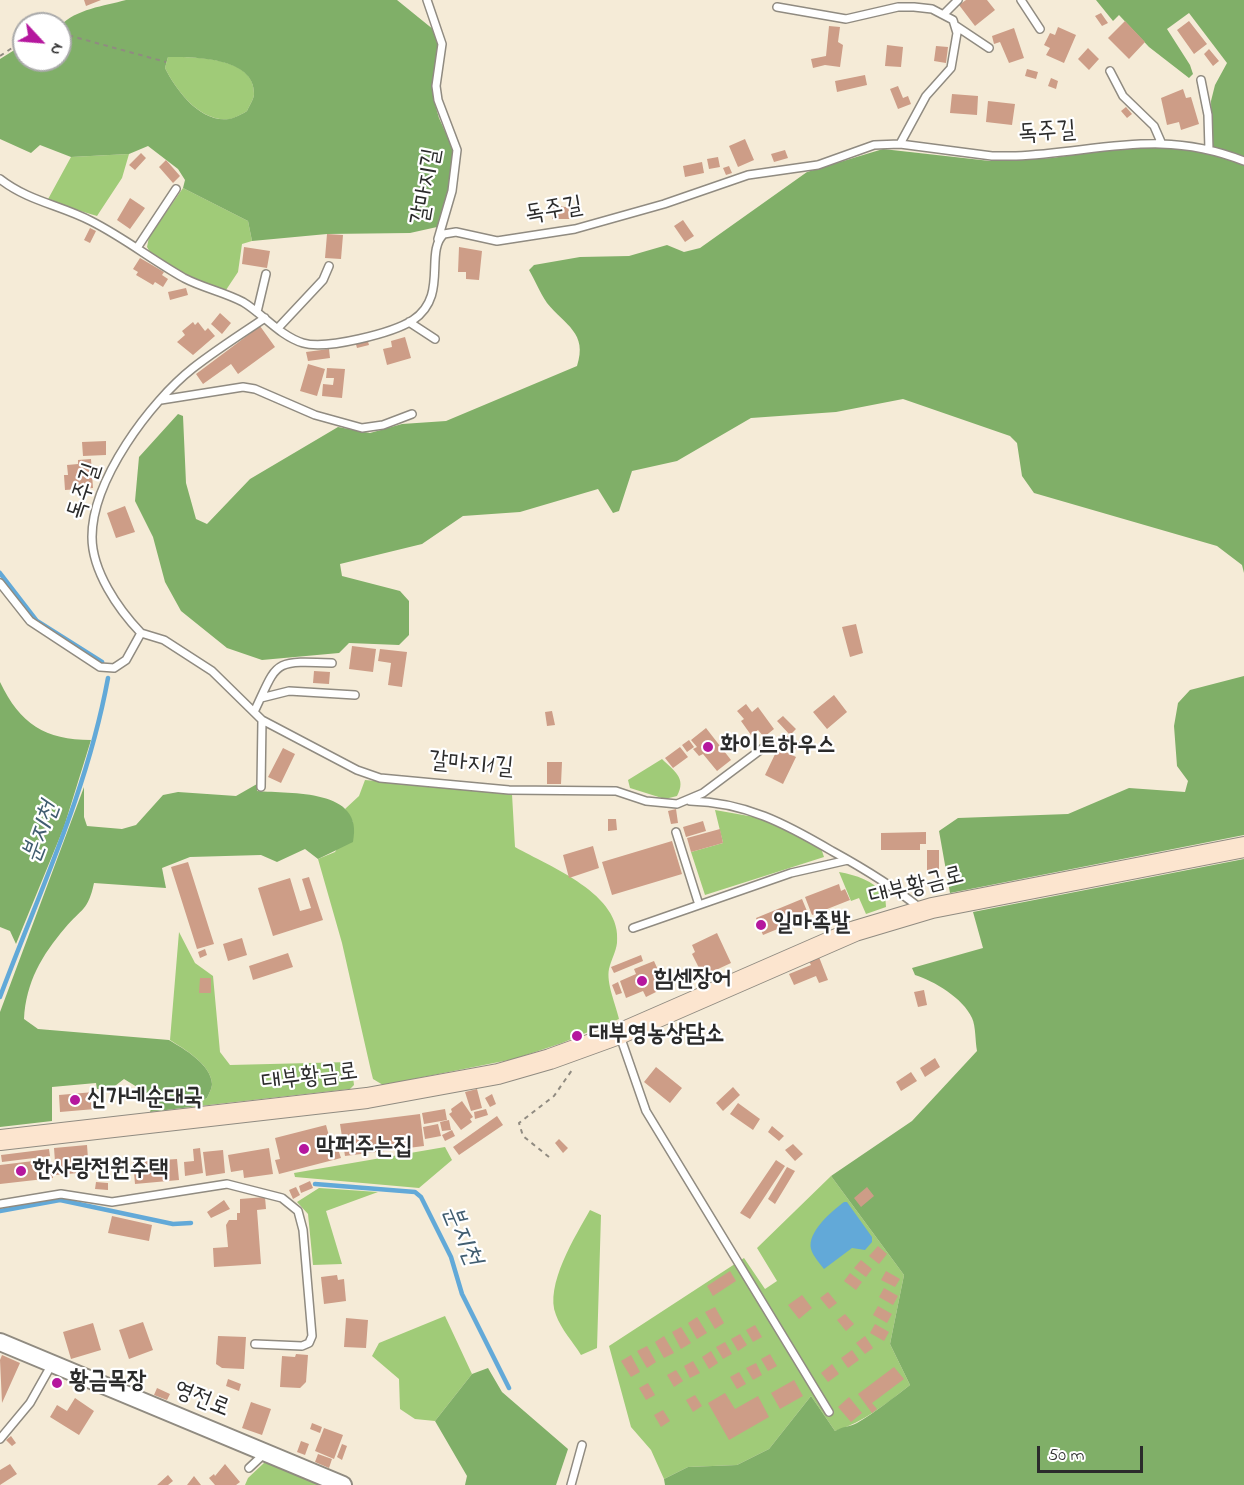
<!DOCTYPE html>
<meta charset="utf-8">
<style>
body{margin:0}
#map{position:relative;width:1244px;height:1485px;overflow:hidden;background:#f5ebd7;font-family:"Indie Flower",sans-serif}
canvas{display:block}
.north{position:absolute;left:12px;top:12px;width:60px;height:60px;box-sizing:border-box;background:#fff;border:2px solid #aaa;border-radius:50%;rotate:116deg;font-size:16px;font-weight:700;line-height:24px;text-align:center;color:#2b2b2b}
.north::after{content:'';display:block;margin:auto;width:21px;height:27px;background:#b5179e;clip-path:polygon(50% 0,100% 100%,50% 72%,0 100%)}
.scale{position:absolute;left:1037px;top:1446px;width:106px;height:27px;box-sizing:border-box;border:3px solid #2b2b2b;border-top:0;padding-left:8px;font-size:18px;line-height:21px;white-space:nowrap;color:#2b2b2b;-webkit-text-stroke:4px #fff;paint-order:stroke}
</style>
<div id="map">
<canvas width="1244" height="1485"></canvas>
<div class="north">N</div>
<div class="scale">50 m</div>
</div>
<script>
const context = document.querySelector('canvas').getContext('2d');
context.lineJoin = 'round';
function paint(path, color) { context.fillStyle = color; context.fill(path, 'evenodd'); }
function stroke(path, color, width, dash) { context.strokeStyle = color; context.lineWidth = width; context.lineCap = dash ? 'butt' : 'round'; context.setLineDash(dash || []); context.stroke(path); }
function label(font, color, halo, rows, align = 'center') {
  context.font = font + ' "Indie Flower","Poor Story",sans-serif'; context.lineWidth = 4.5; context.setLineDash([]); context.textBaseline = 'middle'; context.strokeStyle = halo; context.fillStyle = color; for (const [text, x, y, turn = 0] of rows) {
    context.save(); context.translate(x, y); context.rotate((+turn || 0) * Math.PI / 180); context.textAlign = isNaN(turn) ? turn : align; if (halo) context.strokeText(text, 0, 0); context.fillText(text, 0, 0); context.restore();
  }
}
const green = new Path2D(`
 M168,57C193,57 255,56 254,94C254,99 249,106 247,111C242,114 235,118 230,119C200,123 176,90 165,68Z
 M129,154L122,178L97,216L47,201L71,157Z
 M183,188L248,221L252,241L242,244L238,272L226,290C205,285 156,267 147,247L149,237Z
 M662,759C674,771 687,778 677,796L665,799L630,788L628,780Z
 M365,780L512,794L515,847C550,867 623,894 617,943C616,952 611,960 609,969C606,983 616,1005 619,1019L562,1043L514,1059L383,1085L373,1079L371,1071L342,943L318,859L335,852L353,822L345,809L359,796Z
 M715,810L760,818L821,848L824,857L705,895L691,852L723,843Z
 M839,872C857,875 872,881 885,894L886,907L866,914L859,898L851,901Z
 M179,932L195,963L213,976L220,1052L230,1065L351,1062L354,1085L350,1089L191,1107L207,1098C209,1094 212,1088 212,1084C211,1064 184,1049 170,1040Z
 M445,1147L452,1160L419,1188L295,1177L294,1173Z
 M831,1176L904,1275L890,1344L910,1385C886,1404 864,1422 835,1431L811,1396L769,1449L737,1465L688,1467L664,1479L651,1450L631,1427L609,1346L744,1258L765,1289L777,1281L757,1248Z
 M319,1188L378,1192L326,1211L342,1264L313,1265L308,1214L297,1202Z
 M590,1210L601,1215L597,1348L581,1355C573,1342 561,1329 556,1315C544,1286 576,1235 590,1210Z
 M445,1316L472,1374L435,1421L415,1419L400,1409L399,1379L372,1356L379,1343Z
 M265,1462L320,1485H245L248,1478Z`);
const forest = new Path2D(`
 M126,0H397L434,30L440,47L433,77V97L439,118L454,151L448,195L437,227L410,233L327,234L252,241L248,221L183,188L185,180L178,169L148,146L129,154L71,157L40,145L31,153L0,139V59L24,44V60H60V26C76,9 104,6 126,0ZM168,57C193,57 255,57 254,94C254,99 249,106 247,111C242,114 235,118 229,119C200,123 176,90 165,68Z
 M1096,0H1244V573L1242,565L1217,546L1034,493L1022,476L1017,443L1010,436L903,399L836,412L751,418L677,461L632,471L619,511L613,513L598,489L520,512L463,516L422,544L340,564L342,576L400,591L409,601V635L399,645L349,643L339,653L262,660L227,648L181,611L165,582L153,537L135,501L139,457L178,414L183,416L186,483L196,519L207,524L250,479L338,427L370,433L402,424L446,421L577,366C588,333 565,325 547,303C540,293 535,280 529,270L534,265L580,257L629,256L667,245L684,252L700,248L807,172L883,149L990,161L1052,158L1139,145L1170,146L1212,154L1211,101L1215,85L1227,63L1189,13L1167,29L1190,65L1193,74L1189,78L1149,47L1119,15L1113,21Z
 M1244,676V835L950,893L939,831L958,818L1068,814L1129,788L1185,792L1188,781L1177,766L1174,726L1178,703L1190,690Z
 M0,682C20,724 45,740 91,740L64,827L16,944L10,931L0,927Z
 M257,784V791C291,794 365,788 353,842L318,859L305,849L277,862L261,855L190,857L162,868L166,888L94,883C88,911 82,908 65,928C42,955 26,982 24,1019L38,1029L169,1040C184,1049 211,1064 212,1084C212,1088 209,1094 207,1098L191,1107L150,1112L155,1098L124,1079L111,1089H97L96,1083L52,1087V1121L0,1127V1012L84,787V817L87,826L122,829L136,825L163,795L178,792L236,796Z
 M1244,859V1485H665L664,1479L688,1467L737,1465L769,1449L811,1396L835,1431C843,1426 850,1427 857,1423C876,1412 893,1398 910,1385L890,1344L904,1275L831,1176L912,1121L977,1051C975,1041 976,1027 972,1018C963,998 934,981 915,975L912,968L983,948L973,912Z
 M488,1368L502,1392L568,1449L556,1485H465L467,1476L435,1421L472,1374Z`);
const water = new Path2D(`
 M844,1202H847L872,1237V1242L865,1250L852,1248L824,1269C820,1264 813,1256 811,1249C807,1232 832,1211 844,1202Z`);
const stream = new Path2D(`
 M0,573L37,621L102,662
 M0,997C40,890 87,792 108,678
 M315,1184L415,1192L421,1197L451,1257L462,1294L509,1388
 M0,1211L60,1200L173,1224L191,1223`);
const building = new Path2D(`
 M84,0H101L86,6Z
 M966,0H987L995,10L975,26L959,5Z
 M1101,13L1108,23L1102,26L1095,16Z
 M1125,21L1145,42L1129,59L1108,38Z
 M1189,21L1207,44L1194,54L1177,30Z
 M829,26L840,27L838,42L843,45L840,67L825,65L813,68L811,59L826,56Z
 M1058,27L1076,35L1064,63L1046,55L1050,48L1044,45L1050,33L1055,35Z
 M1014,28L1024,58L1009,63L1000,42L994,44L992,36Z
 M887,45L903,47L901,67L885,66Z
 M936,46L948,47L946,63L934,61Z
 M1088,48L1099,59L1089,70L1078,59Z
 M1209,49L1219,61L1213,66L1204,54Z
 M1027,69L1038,72L1036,79L1025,76Z
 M865,75L867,85L837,92L835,81Z
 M1051,78L1058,81L1056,89L1048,86Z
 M898,86L903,98L908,96L911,104L898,109L890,89Z
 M1183,89L1186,98L1191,97L1199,124L1181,130L1179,122L1167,125L1161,98Z
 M952,94L978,96L977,115L950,113Z
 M988,101L1015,104L1012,125L986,122Z
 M1126,107L1132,114L1127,118L1121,111Z
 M745,139L754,160L738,167L729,146Z
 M785,150L788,158L774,162L771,154Z
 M141,153L146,158L135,170L129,165Z
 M718,157L720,167L709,169L707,159Z
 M166,160L180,176L173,183L159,167Z
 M702,162L704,173L685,177L683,166Z
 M729,166L732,173L726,175L723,168Z
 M130,198L145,208L130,229L117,220Z
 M552,205L572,208V219H552Z
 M683,220L694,236L685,242L674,226Z
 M90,228L96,231L90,243L84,240Z
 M327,234L343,235L341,259L325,258Z
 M244,247L270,251L267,268L242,264Z
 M459,247L482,251L479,280L466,279V272H458Z
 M140,258L164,272L162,275L168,279L163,287L155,282L153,285L136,275L138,272L133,269Z
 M186,288L188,295L170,300L168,292Z
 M220,313L231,323L222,334L211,324Z
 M193,322L195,325L198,322L205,331L208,328L215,336L193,355L177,342L185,335L182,331Z
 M260,326L275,347L238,374L231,364L203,384L196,374Z
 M405,337L411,358L387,365L383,349L392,347L391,341Z
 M367,338L369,345L357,348L355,341Z
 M329,349L330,358L308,361L306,352Z
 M308,364L325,369L317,396L300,391Z
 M327,368L345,369L342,398L322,396L323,384L333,385L334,378H326Z
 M106,441V455L83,456L82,442Z
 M91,459L93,488L65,490L64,475H68L67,465L78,464V460Z
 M125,506L135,532L116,538L107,513Z
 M856,624L863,653L850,657L842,627Z
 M352,646L376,649L373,672L349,669Z
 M380,649L407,652L402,687L388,685L391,663L378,661Z
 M314,671L330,672L329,684L313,683Z
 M834,695L847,712L827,729L813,712Z
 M746,704L752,712L758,707L774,729L764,737L758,730L751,735L741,721L744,719L737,711Z
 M552,711L555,725L547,726L545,712Z
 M783,716L796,729L790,735L777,721Z
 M706,728L731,760L717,771L703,754L699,756L693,749L697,747L691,740Z
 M783,734L801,743L798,750L780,741Z
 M689,740L694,747L687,752L682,745Z
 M680,747L688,757L673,768L665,758Z
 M283,748L295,754L281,783L268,777Z
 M778,748L796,757L783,784L765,775Z
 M547,762H562L561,784H547Z
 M676,809L678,823L671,824L668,811Z
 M608,819H616L617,830L608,831Z
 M703,821L706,831L686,837L683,827Z
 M720,829L723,843L691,852L687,838Z
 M926,832V844H920V850H881V833Z
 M672,841L682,874L612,895L602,862Z
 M593,846L599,868L569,878L563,855Z
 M927,850H939V872H927Z
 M188,862L214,944L197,949L171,867Z
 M309,877L323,920L273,936L258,888L290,878L300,911L311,908L302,879Z
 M839,884L841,891L845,889L850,900L812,915L805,897Z
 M802,899L809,916L763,935L756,918Z
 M717,933L731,963L703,976L692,954L695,952L692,945Z
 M242,938L247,955L228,961L223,944Z
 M205,949L207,955L200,958L198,952Z
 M288,953L293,967L253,980L249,966Z
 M641,955L643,961L614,973L611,967Z
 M819,957L828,980L819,983L816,976L794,985L789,974L811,965L809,961Z
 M654,961L664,983L655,986L658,991L646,997L643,991L626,998L620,981L636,974L634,969Z
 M200,978H211V993H199Z
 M618,982L622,993L616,995L612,985Z
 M924,990L927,1005L918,1007L914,992Z
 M935,1058L940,1067L925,1077L920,1068Z
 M656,1067L682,1088L670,1103L644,1082Z
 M911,1072L917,1081L901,1091L896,1082Z
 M733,1087L740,1095L723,1111L716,1103Z
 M477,1089L482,1108L471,1111L465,1092Z
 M94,1092L95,1109L60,1112L59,1095Z
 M492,1094L496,1104L490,1107L485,1098Z
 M462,1101L473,1117L470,1119L472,1122L461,1130L449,1114L452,1112L451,1109Z
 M738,1103L760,1119L753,1130L730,1114Z
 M445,1109L447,1120L424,1124L422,1113Z
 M486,1109L488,1115L475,1119L474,1112Z
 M420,1114L424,1146L345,1156L340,1124Z
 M497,1116L503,1125L459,1155L453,1147Z
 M449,1120L451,1130L442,1131L440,1122Z
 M438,1124L441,1136L425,1139L423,1127Z
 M326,1125L333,1150L338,1149L341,1158L279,1174L275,1160L280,1159L275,1138Z
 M772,1126L784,1136L779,1141L768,1132Z
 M452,1130L455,1136L445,1141L442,1135Z
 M559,1139L568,1148L563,1153L555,1143Z
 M793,1144L803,1154L795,1161L785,1150Z
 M87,1145L89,1172L56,1175L54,1148Z
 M200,1148L203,1173L185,1176L184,1162L194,1161L193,1149Z
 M269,1148L273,1174L244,1178L243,1170L231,1172L228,1155Z
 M49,1149L50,1156L2,1162L1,1155Z
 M223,1150L225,1173L206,1176L203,1152Z
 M50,1159L53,1178L0,1184V1165Z
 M177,1159L179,1180L135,1184L133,1162Z
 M776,1160L785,1166L750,1219L740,1213Z
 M787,1167L795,1171L775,1204L768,1199Z
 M310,1181L313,1188L301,1193L299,1186Z
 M96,1182L108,1183V1190L95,1189Z
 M296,1187L300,1195L293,1199L289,1190Z
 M867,1187L874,1196L861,1207L854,1198Z
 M265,1197L266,1209L257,1210L261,1264L214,1267L213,1248L228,1247L226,1225L229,1220H237V1213H240V1199Z
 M224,1200L230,1209L211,1218L207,1212Z
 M112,1216L152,1225L149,1241L108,1233Z
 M878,1246L887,1254L879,1264L869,1256Z
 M861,1260L872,1269L866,1277L854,1268Z
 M730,1271L736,1281L713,1296L707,1286Z
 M886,1271L900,1279L895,1287L881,1280Z
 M850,1273L862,1282L856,1290L844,1281Z
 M337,1275L338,1280L344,1279L346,1301L324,1304L321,1277Z
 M884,1288L898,1296L893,1305L879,1297Z
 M828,1292L837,1303L829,1309L820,1298Z
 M802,1295L812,1308L799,1319L788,1305Z
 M878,1306L892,1314L887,1323L873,1315Z
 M715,1307L724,1323L715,1329L705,1312Z
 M845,1314L854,1324L846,1331L837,1320Z
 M697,1317L707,1333L697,1339L688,1323Z
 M346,1318L368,1320L366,1348L344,1347Z
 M143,1322L153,1350L129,1359L119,1330Z
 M93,1323L101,1350L71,1359L63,1332Z
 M875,1324L889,1332L884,1341L870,1333Z
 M755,1325L762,1337L753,1342L746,1330Z
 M681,1327L691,1343L681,1349L672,1332Z
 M740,1334L747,1345L738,1351L731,1339Z
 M218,1336L246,1337L244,1369L222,1368L216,1364Z
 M664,1336L674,1353L664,1358L655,1342Z
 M865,1336L873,1348L865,1354L856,1343Z
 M725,1342L732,1354L723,1359L716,1347Z
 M647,1346L656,1362L647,1368L637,1351Z
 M852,1350L859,1360L848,1368L841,1358Z
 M711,1351L718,1363L709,1369L702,1357Z
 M296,1354L308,1355L306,1382L300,1388L280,1387L282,1356L295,1357Z
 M770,1354L777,1366L768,1371L761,1359Z
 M2,1355L20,1363L2,1403L0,1360Z
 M631,1355L640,1372L631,1377L621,1361Z
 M693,1361L700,1373L690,1378L684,1366Z
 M756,1363L762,1375L753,1380L746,1368Z
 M832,1364L839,1374L828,1382L821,1373Z
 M894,1367L904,1379L872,1403L877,1409L872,1413L858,1394Z
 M676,1370L683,1381L674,1387L667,1375Z
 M739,1372L746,1384L737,1389L730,1377Z
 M228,1379L241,1384L239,1391L226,1386Z
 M794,1380L803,1396L780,1409L771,1393Z
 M648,1383L655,1395L646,1400L639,1388Z
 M157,1388L170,1394L167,1400L154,1395Z
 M725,1393L735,1409L758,1396L769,1417L729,1440L708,1403Z
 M695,1395L702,1406L693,1412L686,1400Z
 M849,1397L862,1413L851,1422L838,1407Z
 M75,1398L94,1411L79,1435L50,1417L57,1405L67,1411Z
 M251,1402L271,1409L262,1435L242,1428Z
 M663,1410L670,1421L661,1427L654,1415Z
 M312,1423L322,1427L320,1433L310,1429Z
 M324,1428L343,1435L334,1459L315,1451Z
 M11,1436L16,1443L12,1446L6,1440Z
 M301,1441L309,1444L305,1455L297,1452Z
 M342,1444L347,1446L342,1460L337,1457Z
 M318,1454L332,1459L329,1468L315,1462Z
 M10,1464L17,1474L0,1485V1470Z
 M225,1464L240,1482L236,1485H215L209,1478L214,1474L215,1476Z
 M168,1475L173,1481L168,1485H157Z
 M194,1476L201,1485H187Z`);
const path = new Path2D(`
 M60,33L166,62
 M0,56L24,40
 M549,1157L523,1136L519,1123L554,1096L572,1070`);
const service = new Path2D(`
 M427,0L442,44L436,86L438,100L457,150L452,191L438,239
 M1021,0L1040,29
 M777,7L846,19L898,7H914L932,9L953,20L957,33L951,68L926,96L900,144
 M944,14L958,0
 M956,26L989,48
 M1110,71L1123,96L1154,126L1161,142
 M1201,80L1208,115L1209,150
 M0,179C28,201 60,205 91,221C123,237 152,260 184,278C203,288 224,292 243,302C263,314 280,336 303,343C326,350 393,333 413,320C449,296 424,252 444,234L456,232L497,241L575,229L664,204L748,175L818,165L874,145L900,144L992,156H1016C1100,152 1161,128 1244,161
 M137,248L176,189
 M257,312L266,274
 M409,322L435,339
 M278,328L323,280L329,266
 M161,400L243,387L255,389L315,415L362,428L383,425L412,414
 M0,583L30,621L100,667L114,668L126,660L141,633
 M141,633L164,640L212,671L262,720L357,770L380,778L509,790L616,791L646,801L677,804L703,793L767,745
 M141,633C118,609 92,571 92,537C92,480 150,402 193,368C216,350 241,334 265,318
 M261,698L289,691L355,695
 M254,712C278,662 271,660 332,663
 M261,787L262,720
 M690,801C745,802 786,824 832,851C863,868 893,886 921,909
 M676,832L699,905
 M633,928L791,873L848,860
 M620,1036L646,1111L829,1412
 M0,1204L61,1194L112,1202L227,1184L282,1198L298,1211L303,1230L312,1336L309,1343L302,1346L255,1344
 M0,1439L30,1403L52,1364
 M249,1468L265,1453
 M571,1485L582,1445`);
const tertiary = new Path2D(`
 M0,1342L343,1485`);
const secondary = new Path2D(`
 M0,1140L367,1098L498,1074L550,1059L619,1034L855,931L932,908L1244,847`);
const markers = [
 [708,747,6,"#b5179e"],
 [761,925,6,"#b5179e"],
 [642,981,6,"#b5179e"],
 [577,1036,6,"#b5179e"],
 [75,1100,6,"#b5179e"],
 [304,1149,6,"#b5179e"],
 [21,1171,6,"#b5179e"],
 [57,1383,6,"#b5179e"]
];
const streetNames = [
 ["독주길",1047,134,-4],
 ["갈마지길",428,187,-80],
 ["독주길",554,212,-10],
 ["독주길",86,492,-72],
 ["갈마지1길",471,766,5],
 ["대부황금로",917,888,-14],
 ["대부황금로",310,1079,-7],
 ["영전로",201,1401,22]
];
const poiNames = [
 ["화이트하우스",720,747],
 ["일마족발",773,925],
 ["힘센장어",654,981],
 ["대부영농상담소",589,1036],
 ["신가네순대국",87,1100],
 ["막퍼주는집",316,1149],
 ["한사랑전원주택",33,1171],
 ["황금목장",69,1383]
];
const waterNames = [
 ["분지천",43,833,-70],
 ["분지천",460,1236,67]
];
paint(green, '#a0cb78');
paint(forest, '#80af68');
paint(water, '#62a9d8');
stroke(stream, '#62a9d8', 4.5);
paint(building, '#cd9d87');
stroke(service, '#908b81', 10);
stroke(tertiary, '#908b81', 20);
stroke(secondary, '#908b81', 22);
stroke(path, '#908b81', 2, [4.5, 4.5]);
stroke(service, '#fff', 7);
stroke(tertiary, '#fff', 16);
stroke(secondary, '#fce5cf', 20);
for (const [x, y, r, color] of markers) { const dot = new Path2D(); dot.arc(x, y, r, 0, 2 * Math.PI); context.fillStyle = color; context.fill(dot); stroke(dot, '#fff', 2); }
label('24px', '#2b2b2b', '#fff', streetNames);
label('bold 24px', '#2b2b2b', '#fff', poiNames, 'left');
label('italic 26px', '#415d70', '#fff', waterNames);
</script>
